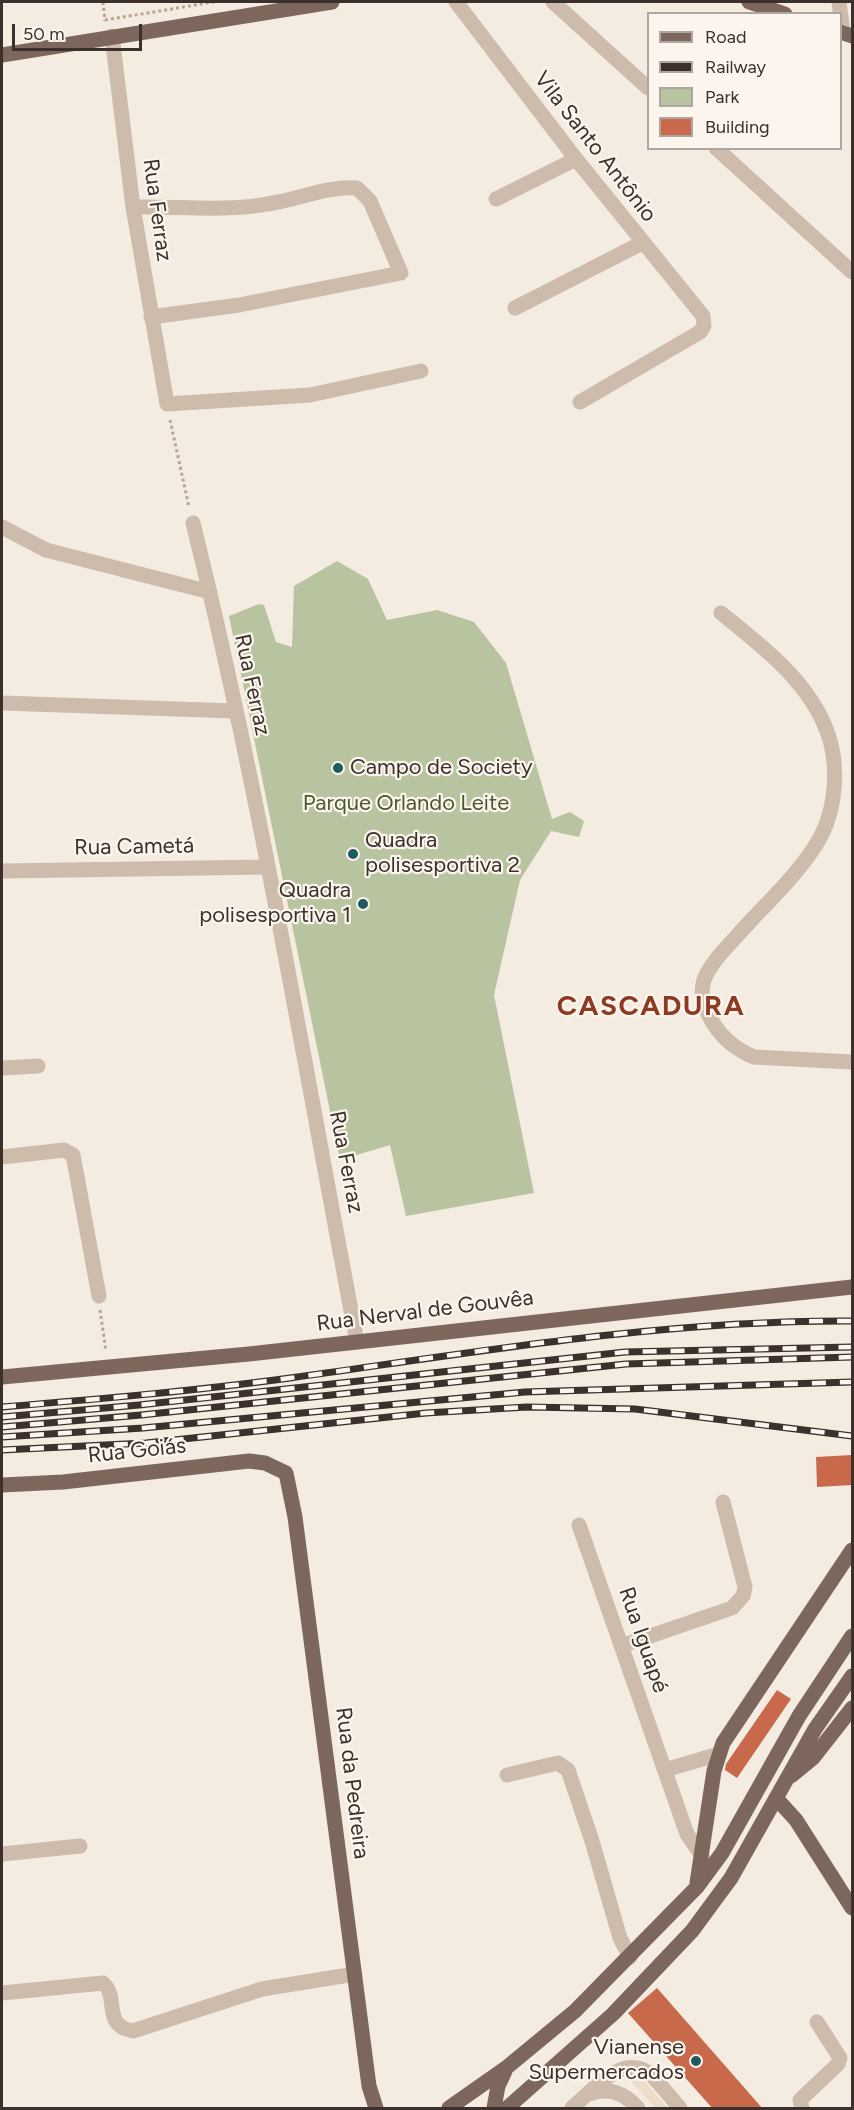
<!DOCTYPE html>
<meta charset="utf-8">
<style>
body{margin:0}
#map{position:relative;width:854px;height:2110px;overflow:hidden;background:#f4ebe1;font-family:Figtree,sans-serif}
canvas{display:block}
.frame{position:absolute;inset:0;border:3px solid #3b302b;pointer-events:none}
.legend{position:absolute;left:647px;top:12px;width:195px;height:138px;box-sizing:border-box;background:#fbf5ee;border:2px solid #aea6a0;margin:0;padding:8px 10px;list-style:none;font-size:18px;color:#3b302b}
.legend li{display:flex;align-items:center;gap:12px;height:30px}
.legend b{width:30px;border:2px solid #aea6a0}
.scale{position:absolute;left:12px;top:24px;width:130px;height:27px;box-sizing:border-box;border:3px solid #3b302b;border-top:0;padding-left:8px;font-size:18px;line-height:21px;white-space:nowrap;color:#3b302b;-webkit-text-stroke:4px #fbf5ee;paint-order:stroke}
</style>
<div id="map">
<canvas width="854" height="2110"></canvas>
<div class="frame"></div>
<ul class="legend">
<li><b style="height:8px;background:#7d675c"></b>Road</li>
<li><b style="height:8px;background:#3b302b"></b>Railway</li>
<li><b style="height:16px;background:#b8c4a0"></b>Park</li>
<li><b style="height:16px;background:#c8694b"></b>Building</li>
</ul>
<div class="scale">50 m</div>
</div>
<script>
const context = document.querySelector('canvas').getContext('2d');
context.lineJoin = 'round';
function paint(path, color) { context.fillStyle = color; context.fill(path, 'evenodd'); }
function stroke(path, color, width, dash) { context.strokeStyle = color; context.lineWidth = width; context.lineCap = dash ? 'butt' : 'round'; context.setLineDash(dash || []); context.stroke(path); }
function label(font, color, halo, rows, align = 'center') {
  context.font = font + ' Figtree,sans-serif'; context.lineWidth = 4.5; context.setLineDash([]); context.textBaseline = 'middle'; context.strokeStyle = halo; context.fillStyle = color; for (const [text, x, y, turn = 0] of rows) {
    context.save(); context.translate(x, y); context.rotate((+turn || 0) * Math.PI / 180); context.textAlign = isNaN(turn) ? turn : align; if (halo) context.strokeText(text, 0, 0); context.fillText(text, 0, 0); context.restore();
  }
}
const green = new Path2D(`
 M337,561L368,579L387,620L437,610L474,622L506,663L552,819L570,812L584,821L579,837L551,831L520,880L494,995L534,1193L406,1216L390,1145L340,1160L229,616L259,604L264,605L276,642L292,647L294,586Z`);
const plaza = new Path2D(`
 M630,2080L645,2082L668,2108H655Z`);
const building = new Path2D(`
 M852,1455V1485L817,1487L816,1457Z
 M777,1690L791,1699L737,1778L725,1770L726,1764Z
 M657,1988L763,2109H713L628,2013Z`);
const path = new Path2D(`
 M103,2L105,21
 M105,20L214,2
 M170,420L189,507
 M100,1310L106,1351`);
const minor = new Path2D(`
 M456,2L576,159L703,316L704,326L700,332L580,402
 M553,2L648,88
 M839,2L843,32
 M112,36L133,207L167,404L310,395L421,371
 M716,148L852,272
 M496,199L576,159
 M133,207C177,206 224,212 267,204C297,200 326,186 357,188L370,201L401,273L239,305L151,317
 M515,308L642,243
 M193,523C260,793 305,1069 357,1342
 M2,527L46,550L210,592
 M721,613C763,647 810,682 828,734C839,766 836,807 821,836C801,873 764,905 736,937C724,950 710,964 704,980C699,996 705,1010 713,1023C723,1039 737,1050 754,1057L852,1062
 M2,703L235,711
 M2,871L267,867
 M2,1068L38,1066
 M2,1157L64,1150L73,1155L99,1296
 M579,1525L687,1834L702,1856
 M621,1646L732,1608L743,1596L745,1587L723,1502
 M665,1770L719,1754
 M507,1775L558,1763L568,1770L592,1841L620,1938L630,1957
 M2,1854L80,1846
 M2,1993L103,1983C120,1998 101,2025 133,2031L262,1989L355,1974
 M589,2094C610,2087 624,2093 638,2108
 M572,2108C591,2092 624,2050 652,2076C662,2086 671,2098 680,2108
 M802,2108L800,2100L838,2064L840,2058L817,2022`);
const major = new Path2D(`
 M749,2L785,14
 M840,32L852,36
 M2,55L332,2
 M2,1377L249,1354L852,1287
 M2,1485L63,1482L249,1461L265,1463L286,1473L295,1517L369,2086L376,2108
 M791,1776L813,1758L852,1708
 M776,1798L796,1820L852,1908
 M697,1883L714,1771L723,1743L852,1550
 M449,2108L506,2068L575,2011L697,1887L722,1853L799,1716L852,1636
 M494,2108L498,2086L505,2071
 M507,2108L613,2014L692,1931L731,1878L815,1729L852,1676`);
const rail = new Path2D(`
 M2,1407C98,1399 194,1391 290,1378C477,1352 663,1320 852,1321
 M2,1417L139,1405L625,1352L852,1347
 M2,1427L141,1415L626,1364L852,1357
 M2,1437L143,1428L525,1392L852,1382
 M2,1450L146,1443L426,1413L527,1407L635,1409L852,1436`);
const markers = [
 [338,768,6,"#1f5a5e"],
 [353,854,6,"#1f5a5e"],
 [363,904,6,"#1f5a5e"],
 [696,2061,6,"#1f5a5e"]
];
const streetNames = [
 ["Vila Santo Antônio",595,147,52],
 ["Rua Ferraz",157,210,82],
 ["Rua Ferraz",252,685,78],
 ["Rua Cametá",134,847,-1],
 ["Rua Ferraz",346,1162,79],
 ["Rua Nerval de Gouvêa",425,1311,-7],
 ["Rua Goiás",137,1451,-6],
 ["Rua Iguapé",643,1640,71],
 ["Rua da Pedreira",352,1783,83]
];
const poiNames = [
 ["Campo de Society",350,768],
 ["Quadra",365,841],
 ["polisesportiva 2",365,866],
 ["Quadra",351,891,"right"],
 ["polisesportiva 1",351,916,"right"],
 ["Vianense",684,2048,"right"],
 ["Supermercados",684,2073,"right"]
];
const parkNames = [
 ["Parque Orlando Leite",406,804]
];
const districtNames = [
 ["CASCADURA",651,1007]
];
paint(green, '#b8c4a0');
paint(plaza, '#ecdcc8');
paint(building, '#c8694b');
stroke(path, '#b9a596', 3, [3, 3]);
stroke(minor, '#cdbbac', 15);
stroke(major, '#7d675c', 15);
stroke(rail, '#3b302b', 7);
stroke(rail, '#fbf5ee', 4.5, [14]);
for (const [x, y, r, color] of markers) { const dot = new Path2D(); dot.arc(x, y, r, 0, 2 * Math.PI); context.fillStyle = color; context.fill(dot); stroke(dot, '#fbf5ee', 2); }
label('22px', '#3b302b', '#fbf5ee', streetNames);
label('22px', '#3b302b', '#fbf5ee', poiNames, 'left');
label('22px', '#4a5a2e', '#fbf5ee', parkNames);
context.letterSpacing = '1.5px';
label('bold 28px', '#8c3b22', '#fbf5ee', districtNames);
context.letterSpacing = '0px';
</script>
